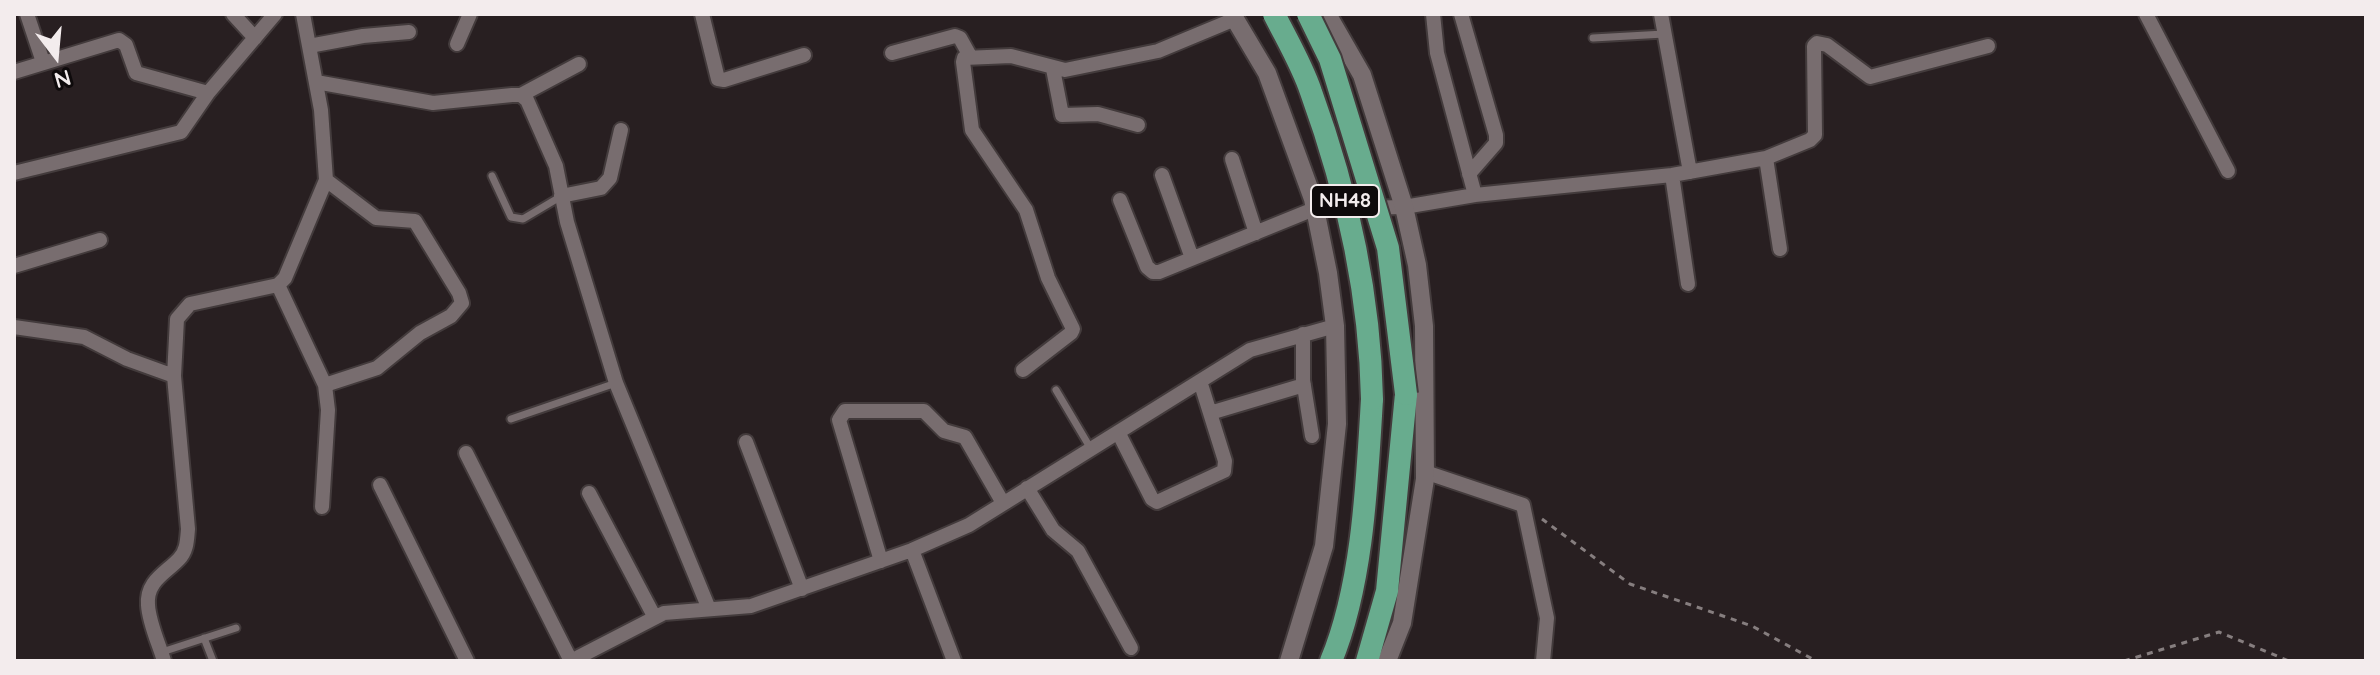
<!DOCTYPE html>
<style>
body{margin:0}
#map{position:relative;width:2380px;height:675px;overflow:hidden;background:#281f21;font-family:Quicksand,sans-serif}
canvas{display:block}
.frame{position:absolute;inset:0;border:16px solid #f3eced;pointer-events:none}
.north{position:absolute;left:16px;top:16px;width:80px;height:80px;-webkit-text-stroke:6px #0e0a0b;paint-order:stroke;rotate:164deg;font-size:22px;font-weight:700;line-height:32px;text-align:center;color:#f3eced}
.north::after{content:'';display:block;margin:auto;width:28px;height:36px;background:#f3eced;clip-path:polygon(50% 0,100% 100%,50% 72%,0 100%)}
</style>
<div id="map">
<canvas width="2380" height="675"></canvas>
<div class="frame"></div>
<div class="north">N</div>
</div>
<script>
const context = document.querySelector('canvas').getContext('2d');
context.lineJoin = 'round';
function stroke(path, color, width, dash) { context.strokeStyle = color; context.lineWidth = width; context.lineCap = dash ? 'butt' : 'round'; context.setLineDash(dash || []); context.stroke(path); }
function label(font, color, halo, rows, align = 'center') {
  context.font = font + ' Quicksand,sans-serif'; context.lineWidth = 7; context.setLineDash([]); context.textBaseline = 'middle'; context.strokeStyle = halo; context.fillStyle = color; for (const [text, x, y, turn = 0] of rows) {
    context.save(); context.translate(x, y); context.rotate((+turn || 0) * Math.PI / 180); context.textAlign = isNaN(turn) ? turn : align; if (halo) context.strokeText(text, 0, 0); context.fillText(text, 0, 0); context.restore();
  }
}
const path = new Path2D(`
 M1542,519L1630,584L1752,626L1816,661
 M2124,661L2219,632L2289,661`);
const service = new Path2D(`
 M1593,38L1664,34
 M492,176L511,217L523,219L560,197
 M1056,390L1091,449
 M511,419L616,383
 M204,638L213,661
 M162,652L236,628`);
const minor = new Path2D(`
 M27,14L43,62
 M233,14L255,38
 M702,14L718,79L724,80L804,55
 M1433,14L1437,53L1475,195
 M1461,14L1496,135V143L1469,174
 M1661,14L1690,172
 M2146,14L2228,171
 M457,44L470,14
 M309,46L363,36L409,32
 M892,53L955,36L960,38L970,56
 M1053,69L1062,115L1098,114L1138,125
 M14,72L119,40L126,45L136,73L208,93
 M316,82L433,103L512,95H521L527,100L556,166L567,222L616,383L709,609
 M521,95L579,64
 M1766,158L1780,249
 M1232,159L1256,233
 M14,173L181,132L208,93L275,14
 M1162,175L1192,258
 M1672,175L1688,284
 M561,196L601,188L610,178L621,130
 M1120,200L1147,267L1153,272H1159L1314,209L1404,207L1475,195L1672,175L1766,158L1810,140L1815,135L1814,46L1817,43L1827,45L1870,77L1988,46
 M14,266L100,240
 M278,285L325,385L328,410L322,507
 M14,327L84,337L127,359L174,376
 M1303,334V380L1312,436
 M1023,370L1071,333L1073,329L1048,278L1026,210L972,130L963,62L964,58L1011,56L1065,70L1158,51L1235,19
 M325,385L377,368L420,333L451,316L462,303L459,293L415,221L376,218L326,180
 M1210,413L1304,385
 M1118,432L1152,499L1157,502L1224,471L1225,461L1200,381
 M746,442L802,589
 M466,453L571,661L664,613L751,606L912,550L969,525L1250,350L1335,326
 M1425,472L1523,505L1547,618L1543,661
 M380,485L467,661
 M1027,488L1053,530L1078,551L1131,648
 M589,493L654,616
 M912,550L954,661
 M881,561L839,420L845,411H924L944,431L965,437L1003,503
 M164,661C159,644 149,623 148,605C146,581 166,573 179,559C187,551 187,540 188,529L174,376L177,319L190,304L278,285L285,278L326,180L321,110L303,14`);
const tertiary = new Path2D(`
 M1232,14L1267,73L1313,199L1328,273L1335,326L1337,424L1324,546L1289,661
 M1327,14L1362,75L1404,207L1417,265L1424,326L1425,479L1402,623L1387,661`);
const trunk = new Path2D(`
 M1331,661C1363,584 1367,482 1372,399
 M1367,661L1387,591L1406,394`);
const trunkBridge = new Path2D(`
 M1274,14C1287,40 1302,65 1311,92C1347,191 1370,294 1372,399
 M1308,14L1330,59L1388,248L1406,394`);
const shields = [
 [1345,201,68]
];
const shieldNames = [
 ["NH48",1345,201]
];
stroke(service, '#433b3c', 11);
stroke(minor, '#433b3c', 18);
stroke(tertiary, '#433b3c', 22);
stroke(trunk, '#433b3c', 26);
stroke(path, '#867e7f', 3, [6, 6]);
stroke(service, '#786d6f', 7);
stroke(minor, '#786d6f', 14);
stroke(tertiary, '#786d6f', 18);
stroke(trunk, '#68ac8e', 22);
stroke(trunkBridge, '#433b3c', 26, []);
stroke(trunkBridge, '#68ac8e', 22);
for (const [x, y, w] of shields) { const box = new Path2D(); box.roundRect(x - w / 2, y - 16, w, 32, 6); context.fillStyle = '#0e0a0b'; context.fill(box); stroke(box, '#f3eced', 2); }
label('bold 20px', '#f3eced', null, shieldNames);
</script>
